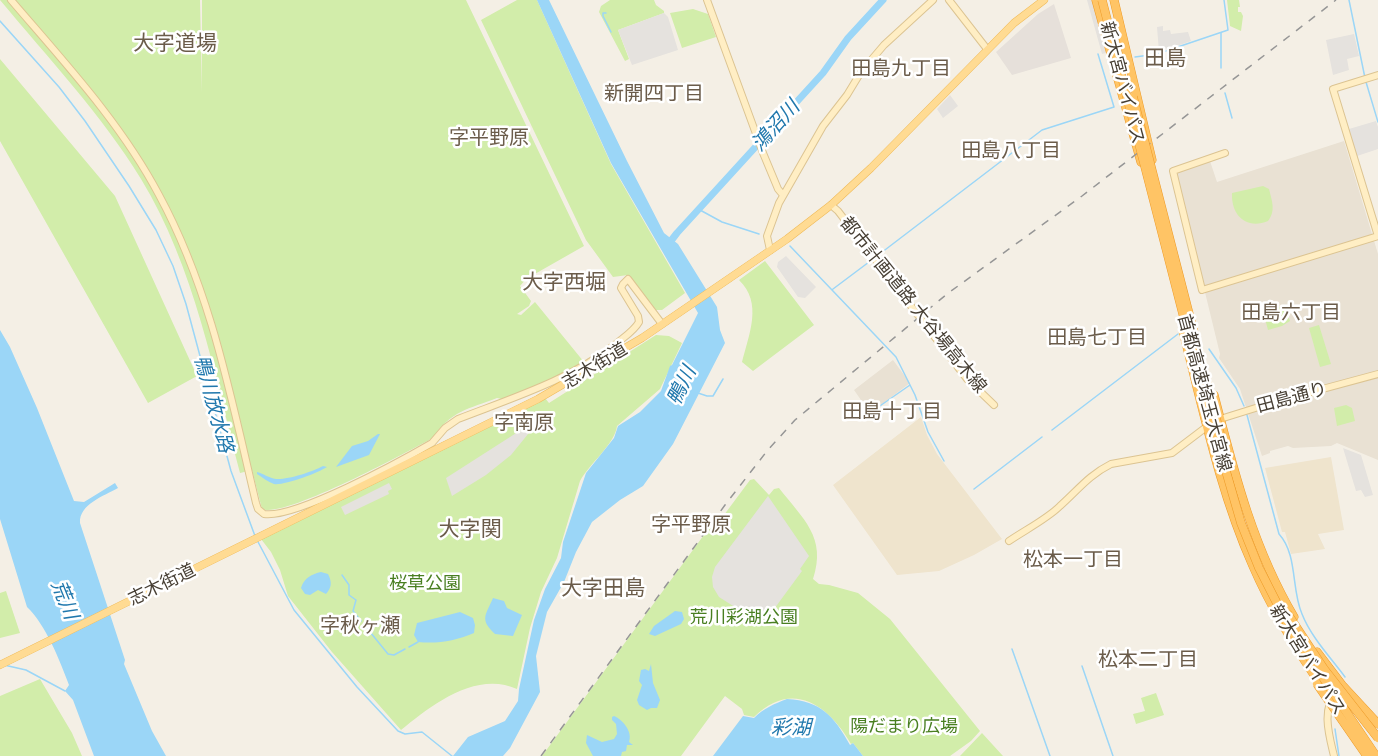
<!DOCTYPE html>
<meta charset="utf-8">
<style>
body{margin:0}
canvas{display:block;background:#f4efe5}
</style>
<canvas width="1378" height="756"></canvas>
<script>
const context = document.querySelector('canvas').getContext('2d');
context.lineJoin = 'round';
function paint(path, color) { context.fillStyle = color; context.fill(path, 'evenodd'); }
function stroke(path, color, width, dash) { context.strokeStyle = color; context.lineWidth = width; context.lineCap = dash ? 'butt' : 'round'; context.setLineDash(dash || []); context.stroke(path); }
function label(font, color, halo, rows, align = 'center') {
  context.font = font + ' Rubik,"Noto Sans JP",sans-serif'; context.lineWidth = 5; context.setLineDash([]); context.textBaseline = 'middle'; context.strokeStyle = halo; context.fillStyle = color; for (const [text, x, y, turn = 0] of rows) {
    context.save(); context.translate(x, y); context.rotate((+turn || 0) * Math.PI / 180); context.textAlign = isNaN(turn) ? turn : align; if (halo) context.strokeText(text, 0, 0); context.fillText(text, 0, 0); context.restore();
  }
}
const residential = new Path2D(`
 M1344,141L1378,254V460L1337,443L1331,446L1293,448L1288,446L1270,451V453L1262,456L1240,389L1219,358L1220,354L1176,173L1210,161L1217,182Z
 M893,360L910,383L870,413L854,390Z`);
const industrial = new Path2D(`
 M1054,4L1071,58L1012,75L996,52L1038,14Z`);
const education = new Path2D(`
 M921,417L927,435L937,454L1002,539L974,555L939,571L897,575L833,485Z
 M1331,457L1344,530L1318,534L1325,549L1291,554L1285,532H1282L1265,468Z`);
const green = new Path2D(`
 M0,0H200L202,93V0H466L584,246L526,279L520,286L531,301L529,306L517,314L521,315L535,302L584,362L554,378L502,399L497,398C469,409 450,411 433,438C407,452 284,519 262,509L252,470L240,473C214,373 195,268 141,179C102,115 48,58 0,0Z
 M517,0H537L611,164L685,293L662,310H653L628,275L613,277L586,240L481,20Z
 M610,0H654L656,5L664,11V13L618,30L629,59L625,61L599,12L601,6Z
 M1227,0H1239L1240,7H1238V12H1241L1243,16L1241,31L1230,26Z
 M693,9L708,14L716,37L682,48L670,13Z
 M0,59L115,196L197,376L148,403L0,141Z
 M1263,186L1269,189C1272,201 1276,211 1268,221C1246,230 1231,215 1232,193Z
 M765,261L814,325L753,371L742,362C749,334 763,303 739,280Z
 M1279,307L1285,309L1290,321L1282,326L1268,330L1263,311Z
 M1319,325L1331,364L1320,367L1309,328Z
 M656,335L669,336L682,343L660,389L617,426C615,444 589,464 580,481L557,558L541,592L530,628L517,689C476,670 430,706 401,730L332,652L288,596L280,570L271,552L261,539L545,398L549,403Z
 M1346,405L1352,408L1355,421L1337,426L1334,408Z
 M754,479L769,495L774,489L779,488C803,519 827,537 813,579L819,584L829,585L858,593L890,619L980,731L971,741L950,756H863L853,743L851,744C829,705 792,679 754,717L744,715L742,709L725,696L681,756H542L720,513L724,515L750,480Z
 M6,591L20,633L0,638V593Z
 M40,679L72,733L82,756H0V696Z
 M1156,693L1164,715L1136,724L1133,714L1145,711L1141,698Z
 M982,733L1003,756H960Z`);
const parking = new Path2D(`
 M1087,0H1093L1106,53L1102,54Z
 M664,13L668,17L678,50L632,65L618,30Z
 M1163,26V31L1170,30L1171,34L1188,32L1191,41L1159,52L1157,27Z
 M1354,34L1359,56L1347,59L1349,70L1333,75L1326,40Z
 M950,95L958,106L943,118L937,109Z
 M1376,121L1378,127V149L1357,156L1349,129Z
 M786,256L816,287L805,298L798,297L777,267L778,262Z
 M535,421L537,423L511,455L486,475L452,496L446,478Z
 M1343,448L1361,455L1373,495L1365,497L1361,490L1356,491Z
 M389,483L392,489L388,491L389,494L345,515L341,507Z
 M768,496L809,556L800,569L802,571L766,620L753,611L749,616L719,597L713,587L712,577L715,567Z`);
const water = new Path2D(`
 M537,0H549L627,161L664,233L678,244L717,307L720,330L725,343L673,444L643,486L620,500L592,522L576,552L564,582L547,612L536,656L540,692L510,748L503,756H453L468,737L505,721L518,701L519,689L534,620L545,589L561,558L563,542L586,473L614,438L618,426L640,412L661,391L670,366L672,365L698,313L611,163Z
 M0,330L10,347L37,408L74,501L84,502L115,483L118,488C104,496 79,504 80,523L125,660L124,664L152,731L166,756H94L73,700L65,691L69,685C60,661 46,625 27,607L0,519Z
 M378,434H380L369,455L336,467L352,446L368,441Z
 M323,466L327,467C318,473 283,486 274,484C268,482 262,477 257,474V472C264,474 269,478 276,479C287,480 312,472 323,466Z
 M321,572L328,574C332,582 332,587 326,594L318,590L310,595L305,594L301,588C304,578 312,574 321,572Z
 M493,598L504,601L507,608L522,615L513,636L495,634C479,619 486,615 493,598Z
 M675,611L682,612L684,619L681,624L655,636L649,634L654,626Z
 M460,612L473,618L475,625L474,633C455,641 438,644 418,642L414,635L417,623Z
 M651,664L653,683L660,700L657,708H651L647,710L639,705L637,700L642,685L639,681L641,670L645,669L649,671Z
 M787,699C821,701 834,716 850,745L853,743L863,756H713L743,716L754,718C764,708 774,704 787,699Z
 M614,716C623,720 633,732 629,742L633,745H627L626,751L622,752L621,756H593L586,743L587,735L602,742L614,739L617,734L616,724L612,720V717Z`);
const stream = new Path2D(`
 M1349,0L1365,78
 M606,13H603V16L611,32
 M0,21L59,87L85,121L129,186L156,230L173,266L186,304L231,471L255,536
 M1221,33V68
 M1135,57L1157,54L1228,30L1224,0
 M1366,82L1378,122
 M1225,93L1232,118
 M700,210L722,222L759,234
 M790,246L896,357L915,395L928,432L944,461
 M877,256L1042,130L1114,107L1098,54
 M833,289L873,259
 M1209,349L1236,388L1244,406
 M698,393L707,396H713L723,379
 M1247,415L1279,534C1298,555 1291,589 1302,614C1311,637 1331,658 1345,677
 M864,417L910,385
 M1052,430L1178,334
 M974,489L1042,437
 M257,540L294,610L357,687L398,731L405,734L422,732L452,756
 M342,575L349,585V595L356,600L353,611L361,621
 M366,627L388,654L394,655L405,649
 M409,647L418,642
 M1012,649L1050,756
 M4,665L26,670L65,691
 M1082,666L1113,756
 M1335,729L1339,756`);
const river = new Path2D(`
 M667,246L677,233L823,73L848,38L883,0`);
const secondary = new Path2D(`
 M11,0C64,62 121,123 159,195C211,291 231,398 256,503L258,509L264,514C295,519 401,461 432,443L445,428L458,419C512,398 570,380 616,344C624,337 634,331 639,322L638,316L621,288L623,284L628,279L662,324
 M707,0L763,153L778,189L783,195
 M949,0L987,49
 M1378,75L1333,89L1378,236
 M1225,153L1173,171L1202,290L1378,236
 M831,205L838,211L967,379L994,405
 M770,250L767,236L779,203L823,126L847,95L861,72L884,45L933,0
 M1217,420L1278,401L1378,374
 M1009,541C1025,530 1047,519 1060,506C1078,490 1089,475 1111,464L1172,453L1209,425
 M1334,756C1329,735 1321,709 1337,691`);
const primary = new Path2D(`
 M0,665L538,399L642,338L787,239L831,205L871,168L1014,23L1044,0`);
const highway = new Path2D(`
 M1096,0L1141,162
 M1114,0L1152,160
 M1183,331C1203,409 1220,492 1253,566C1272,610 1296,649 1323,688
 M1214,395C1234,472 1253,548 1294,617
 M1317,652L1342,685L1378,724`);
const rail = new Path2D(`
 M541,756L725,505L767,451L795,420L947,294L1082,196L1336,0`);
const highwayBridge = new Path2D(`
 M1102,0L1203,392L1241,523L1259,568L1289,627L1376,756
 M1133,97L1226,457
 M1287,613L1324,669L1378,738
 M1317,684L1367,756`);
const streetNames = [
 ["新大宮バイパス",1122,83,75],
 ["都市計画道路 大谷場高木線",913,305,51],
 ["志木街道",595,366,-31],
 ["首都高速埼玉大宮線",1204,393,75],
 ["田島通り",1292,398,-15],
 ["志木街道",162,585,-26],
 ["新大宮バイパス",1307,660,58]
];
const parkNames = [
 ["桜草公園",425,584],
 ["荒川彩湖公園",744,618],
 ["陽だまり広場",904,727]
];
const neighbourhoodNames = [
 ["田島九丁目",901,69],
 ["新開四丁目",654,94],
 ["字平野原",489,138],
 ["田島八丁目",1011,151],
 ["田島六丁目",1291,313],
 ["田島七丁目",1097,338],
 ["田島十丁目",892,412],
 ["字南原",524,423],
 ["字平野原",691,525],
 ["松本一丁目",1073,560],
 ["字秋ヶ瀬",360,626],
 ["松本二丁目",1148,660]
];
const waterNames = [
 ["鴻沼川",776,126,-48],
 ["鴨川",682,386,-64],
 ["鴨川放水路",213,404,75],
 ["荒川",64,600,68],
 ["彩湖",791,728]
];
const quarterNames = [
 ["大字道場",175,44],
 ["田島",1165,59],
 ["大字西堀",564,283],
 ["大字関",470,530],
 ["大字田島",603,589]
];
paint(residential, '#e9e1d3');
paint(industrial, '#e6e0da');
paint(education, '#efe4cd');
paint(green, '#d2edaa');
paint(parking, '#e5e2de');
paint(water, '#9bd6f7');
stroke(stream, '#9bd6f7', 1.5);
stroke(river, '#9bd6f7', 7);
stroke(secondary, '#dcc492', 8);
stroke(primary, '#efba58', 8);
stroke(highway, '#ed9a27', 9);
stroke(secondary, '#ffeec4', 6);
stroke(primary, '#ffdb93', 7);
stroke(highway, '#ffc465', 8);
stroke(rail, '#969696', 1.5, [8, 8]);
stroke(highwayBridge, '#ed9a27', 9, []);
stroke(highwayBridge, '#ffc465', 8);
label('18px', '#473f34', '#fff', streetNames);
label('18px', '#497f21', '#fff', parkNames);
label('20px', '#6b5c4a', '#fff', neighbourhoodNames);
label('italic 20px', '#2078ad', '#fff', waterNames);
label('21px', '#6b5c4a', '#fff', quarterNames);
</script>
